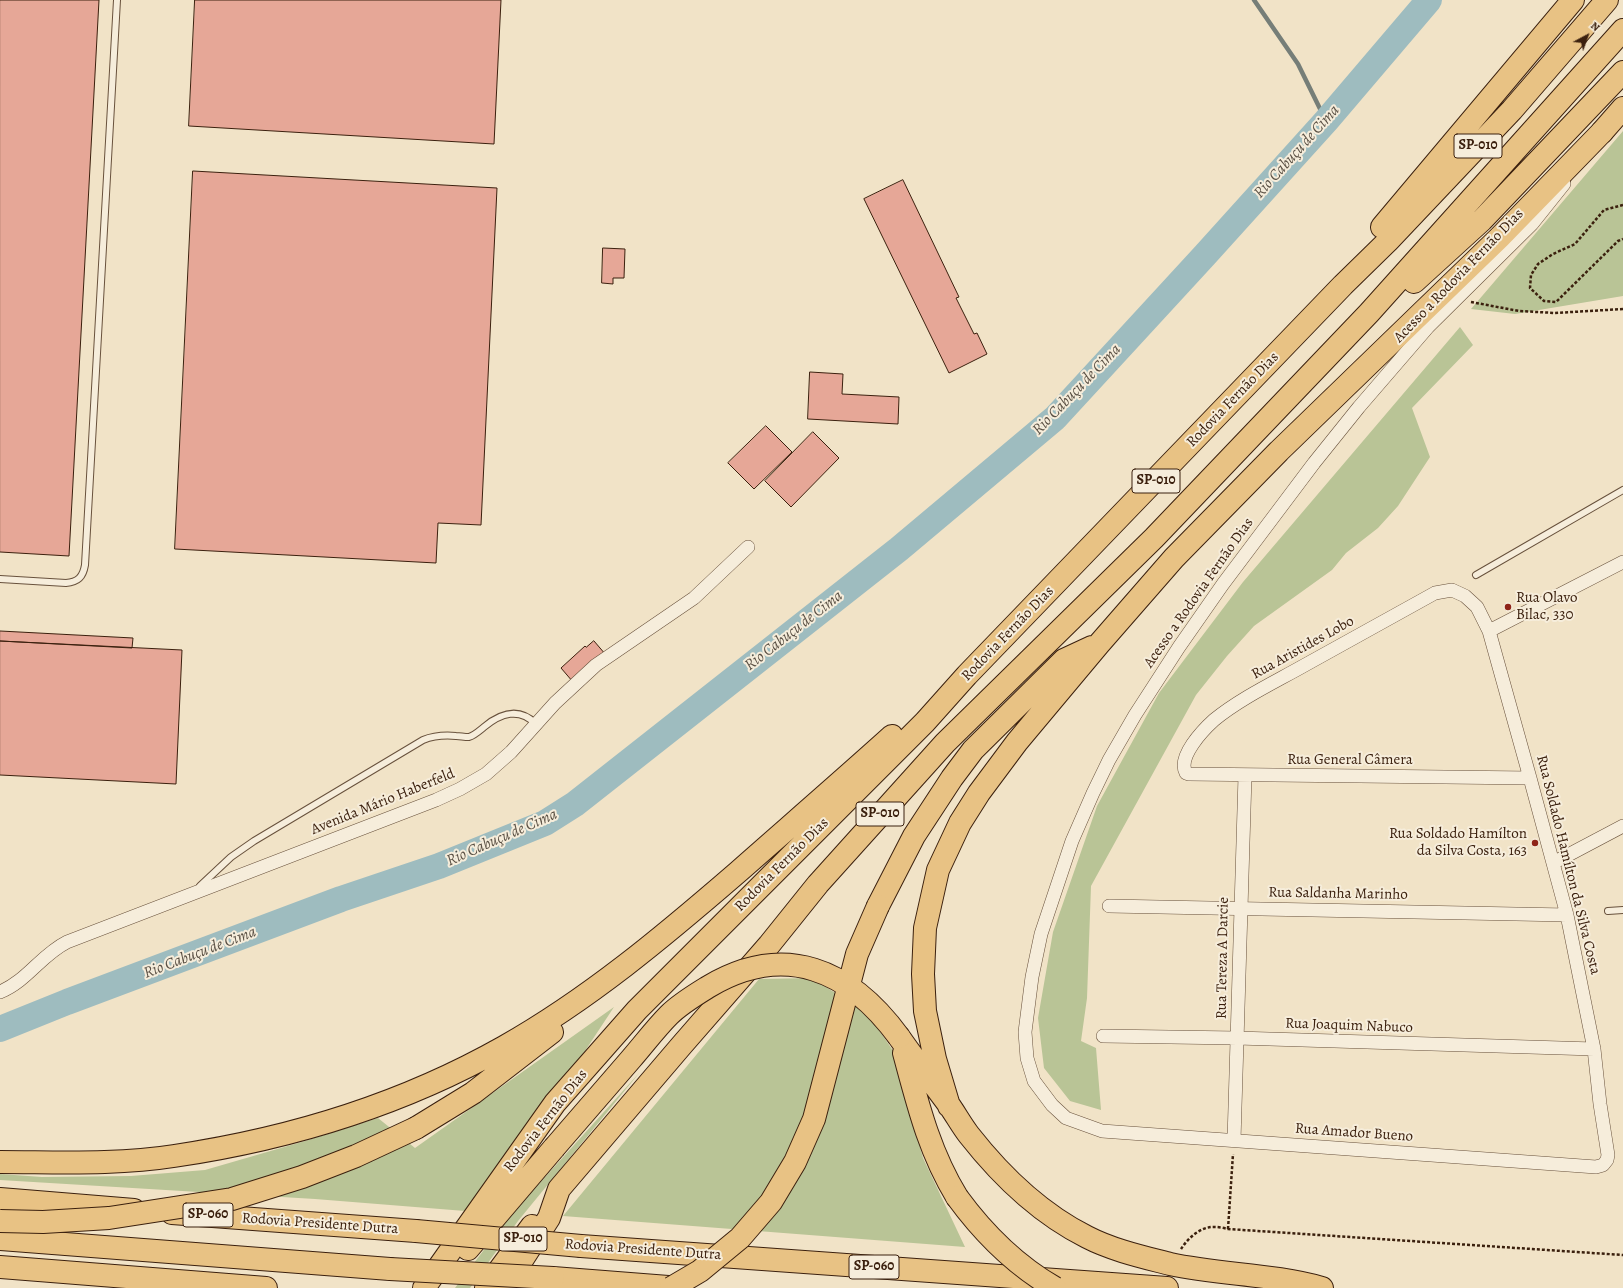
<!DOCTYPE html>
<meta charset="utf-8">
<style>
body{margin:0}
#map{position:relative;width:1623px;height:1288px;overflow:hidden;background:#f1e3c7;font-family:Alegreya,serif}
canvas{display:block}
.north{position:absolute;left:1567px;top:16px;width:40px;height:40px;-webkit-text-stroke:3px #f6eddb;paint-order:stroke;rotate:41deg;font-size:11px;font-weight:700;line-height:16px;text-align:center;color:#3b200e}
.north::after{content:'';display:block;margin:auto;width:14px;height:18px;background:#3b200e;clip-path:polygon(50% 0,100% 100%,50% 72%,0 100%)}
</style>
<div id="map">
<canvas width="1623" height="1288"></canvas>
<div class="north">N</div>
</div>
<script>
const context = document.querySelector('canvas').getContext('2d');
context.lineJoin = 'round';
function paint(path, color) { context.fillStyle = color; context.fill(path, 'evenodd'); }
function stroke(path, color, width, dash) { context.strokeStyle = color; context.lineWidth = width; context.lineCap = dash ? 'butt' : 'round'; context.setLineDash(dash || []); context.stroke(path); }
function label(font, color, halo, rows, align = 'center') {
  context.font = font + ' Alegreya,serif'; context.lineWidth = 4; context.setLineDash([]); context.textBaseline = 'middle'; context.strokeStyle = halo; context.fillStyle = color; for (const [text, x, y, turn = 0] of rows) {
    context.save(); context.translate(x, y); context.rotate((+turn || 0) * Math.PI / 180); context.textAlign = isNaN(turn) ? turn : align; if (halo) context.strokeText(text, 0, 0); context.fillText(text, 0, 0); context.restore();
  }
}
const green = new Path2D(`
 M1623,131V296L1515,314L1471,309Z
 M1460,327L1473,345L1412,408L1430,457L1398,506L1378,528L1346,553L1332,570L1254,626L1227,656L1196,695L1091,886L1087,998L1081,1041L1096,1048L1101,1110L1070,1101L1044,1068L1038,1018L1053,932L1097,806L1159,693L1243,582Z
 M812,978L868,1014L894,1052L923,1158L965,1247L563,1216L759,979Z
 M614,1007L585,1051L465,1211L315,1199L0,1180V1174L42,1177L131,1176L205,1170L305,1141L378,1118L415,1148Z
 M640,1072L518,1221L470,1288H455L508,1218Z`);
const stream = new Path2D(`
 M1254,0L1298,64L1326,121`);
const river = new Path2D(`
 M0,1029L67,1002L341,899L439,866L545,823L575,804L899,549L1055,418L1205,255L1326,121L1429,0`);
const building = new Path2D(`
 M0,0H99L69,556L0,552Z
 M195,0H501L494,144L189,126Z
 M193,171L497,188L481,525L438,523L436,563L175,549Z
 M903,180L959,297L956,298L974,334L977,333L987,354L949,373L864,199Z
 M603,248L625,249L624,278H613V284L602,283Z
 M810,372L843,374L842,394L899,397L898,424L808,419Z
 M766,426L792,452L754,489L728,463Z
 M813,432L839,458L791,507L765,481Z
 M0,631L133,638L132,648L0,641Z
 M0,641L182,650L176,784L0,775Z
 M594,641L606,655L573,682L561,668L585,646L586,647Z`);
const path = new Path2D(`
 M1623,205L1604,210L1575,244L1553,254L1538,264L1531,275L1530,288L1544,301L1556,302L1618,241L1623,239
 M1471,302L1519,311L1555,313L1623,309
 M1228,1229L1233,1154
 M1181,1249C1188,1238 1201,1226 1215,1227C1219,1227 1224,1228 1228,1229L1623,1255`);
const service = new Path2D(`
 M1476,575L1623,490
 M0,579L66,583C78,582 83,577 85,565L117,0
 M200,886L231,857L254,841L423,740C433,736 445,735 456,736C460,736 464,737 469,737C475,735 479,731 484,727C501,713 519,707 536,724
 M1608,911L1623,910`);
const minor = new Path2D(`
 M1489,631L1623,562
 M1530,778L1189,774L1186,773C1177,757 1203,730 1214,720C1241,698 1275,682 1305,665C1348,641 1392,617 1435,593L1452,590L1465,596L1477,607L1489,631L1530,778L1567,915L1594,1049L1600,1104L1608,1155L1607,1160L1603,1165L1596,1167L1102,1131L1066,1118L1052,1105L1034,1081L1027,1058L1025,1032L1032,977L1041,934L1072,841L1093,793L1109,760L1135,715L1179,647L1223,584L1314,463L1359,407L1428,327L1532,224L1564,184
 M1553,863L1623,826
 M1109,906L1567,915
 M0,992C27,981 41,955 67,942L436,800L460,789L486,774L511,752L555,703L596,665L694,598L748,547
 M1103,1036L1237,1038L1594,1049
 M1234,1140L1245,776`);
const trunk = new Path2D(`
 M1602,132L1623,108
 M486,1288L532,1226`);
const motorway = new Path2D(`
 M1382,227L1573,0
 M1414,282L1482,220L1623,72
 M878,906L914,836L952,778L973,750L1064,660L1092,647
 M899,1037C915,1060 932,1082 949,1105C956,1115 962,1126 969,1135C1002,1177 1039,1213 1087,1237C1112,1250 1143,1257 1170,1264C1221,1275 1273,1274 1322,1288
 M904,1053C918,1105 929,1151 957,1197
 M949,1106L935,1059L925,1011L923,974L925,928L938,870L960,823L979,793L1017,742L1099,644L1174,558L1279,451L1500,237L1602,132
 M416,1128L473,1093L552,1032
 M0,1162C58,1162 117,1165 174,1156C289,1139 403,1104 504,1047C589,999 664,936 738,872C789,827 841,782 892,736
 M0,1199L134,1210
 M172,1213L416,1231
 M0,1239L390,1269
 M581,1246L1167,1288
 M468,1249L554,1148
 M0,1267L266,1288
 M553,1278L681,1288
 M424,1288L555,1103L637,1010L925,722L967,675L1343,285L1388,241L1512,110L1607,0
 M504,1288L549,1218L559,1189L681,1046L769,945L818,884L918,773L945,743L1154,538L1369,313L1623,30`);
const motorwayBridge = new Path2D(`
 M554,1148C580,1118 606,1088 631,1059C644,1044 656,1028 669,1015C680,1004 695,995 708,987C785,941 850,970 899,1037
 M957,1197C984,1234 1015,1265 1055,1288
 M0,1221L43,1222L109,1218L232,1199L302,1177L356,1156L416,1128
 M416,1231L581,1246
 M390,1269L553,1278
 M671,1288L700,1271L740,1238L771,1202L795,1162L814,1119L857,954L878,906`);
const markers = [
 [1508,607,4,"#8f2418"],
 [1535,843,4,"#8f2418"]
];
const shields = [
 [1478,146,48],
 [1156,481,48],
 [880,814,48],
 [208,1215,50],
 [523,1239,48],
 [874,1267,50]
];
const shieldNames = [
 ["SP-010",1478,146],
 ["SP-010",1156,481],
 ["SP-010",880,814],
 ["SP-060",208,1215],
 ["SP-010",523,1239],
 ["SP-060",874,1267]
];
const streetNames = [
 ["Acesso a Rodovia Fernão Dias",1459,276,-46],
 ["Rodovia Fernão Dias",1233,400,-46],
 ["Acesso a Rodovia Fernão Dias",1199,593,-55],
 ["Rodovia Fernão Dias",1008,634,-46],
 ["Rua Aristides Lobo",1303,648,-29],
 ["Rua General Câmera",1350,760],
 ["Avenida Mário Haberfeld",383,802,-22],
 ["Rodovia Fernão Dias",782,865,-45],
 ["Rua Soldado Hamílton da Silva Costa",1568,865,76],
 ["Rua Saldanha Marinho",1338,894,1],
 ["Rua Tereza A Darcie",1223,958,-89],
 ["Rua Joaquim Nabuco",1349,1026,2],
 ["Rodovia Fernão Dias",546,1121,-52],
 ["Rua Amador Bueno",1354,1133,4],
 ["Rodovia Presidente Dutra",320,1224,4],
 ["Rodovia Presidente Dutra",643,1250,4]
];
const poiNames = [
 ["Rua Olavo",1516,598],
 ["Bilac, 330",1516,615],
 ["Rua Soldado Hamílton",1527,834,"right"],
 ["da Silva Costa, 163",1527,851,"right"]
];
const waterNames = [
 ["Rio Cabuçu de Cima",1297,152,-48],
 ["Rio Cabuçu de Cima",1077,390,-46],
 ["Rio Cabuçu de Cima",794,631,-38],
 ["Rio Cabuçu de Cima",502,838,-24],
 ["Rio Cabuçu de Cima",200,953,-21]
];
paint(green, '#b9c496');
stroke(stream, '#767e78', 4.5);
stroke(river, '#9ebcbf', 26);
paint(building, '#e6a797');
stroke(building, '#3b200e', 1);
stroke(service, '#68513c', 8);
stroke(minor, '#68513c', 14);
stroke(trunk, '#3b200e', 24);
stroke(motorway, '#3b200e', 24);
stroke(path, '#3b200e', 2.5, [3, 2]);
stroke(service, '#f6eddb', 6);
stroke(minor, '#f6eddb', 13);
stroke(trunk, '#e8c284', 22);
stroke(motorway, '#e8c284', 22);
stroke(motorwayBridge, '#3b200e', 24, []);
stroke(motorwayBridge, '#e8c284', 22);
for (const [x, y, r, color] of markers) { const dot = new Path2D(); dot.arc(x, y, r, 0, 2 * Math.PI); context.fillStyle = color; context.fill(dot); stroke(dot, '#f6eddb', 1.5); }
for (const [x, y, w] of shields) { const box = new Path2D(); box.roundRect(x - w / 2, y - 12, w, 24, 3); context.fillStyle = '#f6eddb'; context.fill(box); stroke(box, '#3b200e', 1); }
label('bold 14px', '#3b200e', null, shieldNames);
label('15px', '#3b200e', '#f6eddb', streetNames);
label('15px', '#3b200e', '#f6eddb', poiNames, 'left');
label('italic 16px', '#594f43', '#f6eddb', waterNames);
</script>
